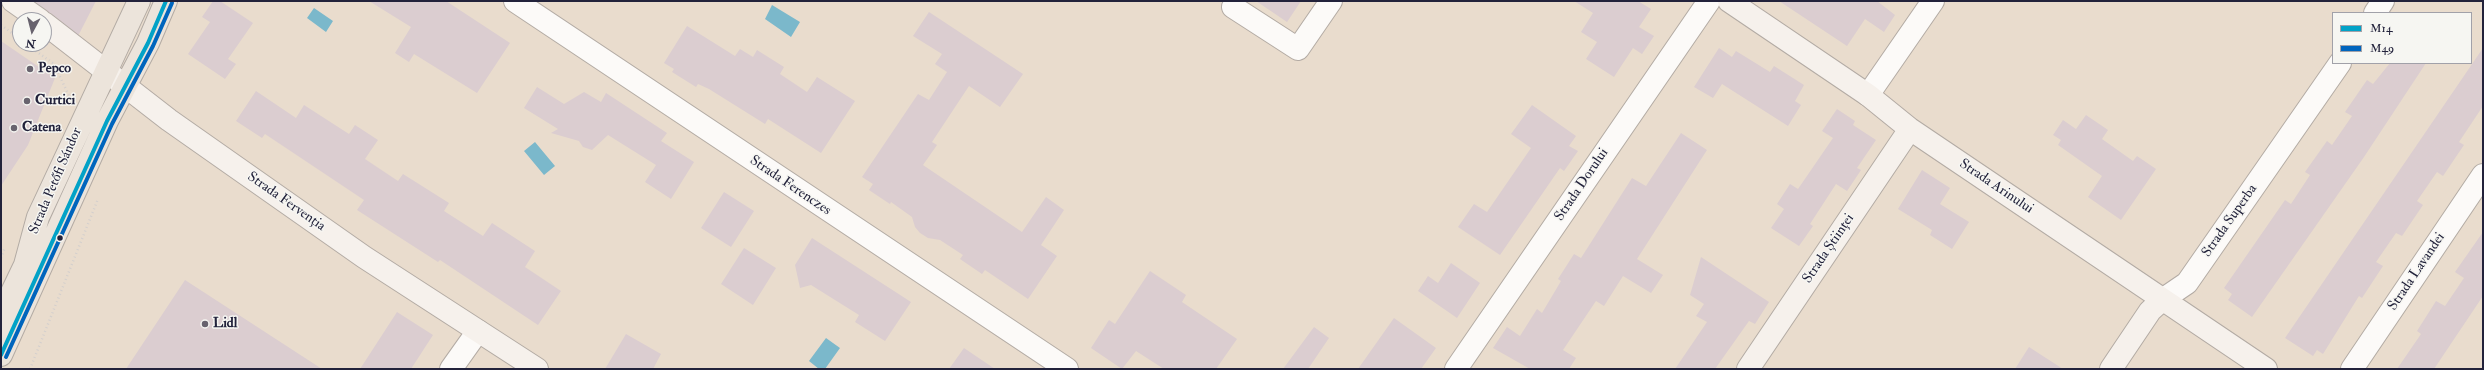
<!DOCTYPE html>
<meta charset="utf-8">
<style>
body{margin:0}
#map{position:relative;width:2484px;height:370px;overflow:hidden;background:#e9dccd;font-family:"IM FELL Double Pica",serif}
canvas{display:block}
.frame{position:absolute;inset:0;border:2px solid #22223b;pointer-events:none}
.legend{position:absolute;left:2332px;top:12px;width:140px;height:52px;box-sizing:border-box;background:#f6f6f2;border:1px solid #a1a1a9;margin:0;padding:5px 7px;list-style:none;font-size:12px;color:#22223b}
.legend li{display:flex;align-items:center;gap:8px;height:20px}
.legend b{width:20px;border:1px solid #a1a1a9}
.north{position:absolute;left:12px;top:12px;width:40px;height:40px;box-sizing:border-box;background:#f6f6f2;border:1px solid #a1a1a9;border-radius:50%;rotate:187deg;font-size:11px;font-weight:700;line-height:16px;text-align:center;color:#22223b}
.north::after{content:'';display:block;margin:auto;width:14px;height:18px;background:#68636e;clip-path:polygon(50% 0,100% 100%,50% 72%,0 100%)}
</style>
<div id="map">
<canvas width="2484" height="370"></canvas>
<div class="frame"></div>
<ul class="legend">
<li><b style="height:5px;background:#02a2c7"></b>M14</li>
<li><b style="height:5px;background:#0065bd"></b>M49</li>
</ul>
<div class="north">N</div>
</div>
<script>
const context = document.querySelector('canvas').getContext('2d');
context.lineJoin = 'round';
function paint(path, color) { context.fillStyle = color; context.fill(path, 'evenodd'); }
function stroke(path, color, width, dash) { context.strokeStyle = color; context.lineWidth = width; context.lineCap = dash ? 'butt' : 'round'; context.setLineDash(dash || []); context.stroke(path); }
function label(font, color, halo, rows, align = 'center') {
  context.font = font + ' "IM FELL Double Pica",serif'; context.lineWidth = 3; context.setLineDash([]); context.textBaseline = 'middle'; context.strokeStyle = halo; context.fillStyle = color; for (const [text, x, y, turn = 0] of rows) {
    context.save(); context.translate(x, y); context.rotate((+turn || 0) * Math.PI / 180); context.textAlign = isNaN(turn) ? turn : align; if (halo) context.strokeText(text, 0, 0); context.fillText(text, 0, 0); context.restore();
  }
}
const industrial = new Path2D(`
 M24,1H96L77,38Z`);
const water = new Path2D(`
 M772,5L800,22L791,37L765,19Z
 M314,8L333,21L326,32L307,18Z
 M535,142L555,166L544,175L524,151Z
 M826,338L840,348L825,369H819L809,361Z`);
const building = new Path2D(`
 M213,1H220L253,23L228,59L236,64L225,79L188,54L210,22L202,17Z
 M369,1H446L510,43L477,93L414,54L409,62L395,53L411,27Z
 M1256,1H1301L1287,22Z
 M1574,1H1638L1651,9L1639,27L1654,36L1642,54L1633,48L1614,77L1586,59L1597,42L1581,32L1593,13Z
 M1779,1H1877L1895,15L1884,32L1865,19L1847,46Z
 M929,12L1023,74L1000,107L969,86L932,142L937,145L923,165L1022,232L1046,197L1064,210L1041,245L1057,256L1028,299L985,270L982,274L960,259L963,255L940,240L928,238L920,233L915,227L912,217L891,202L890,204L869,190L873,184L862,177L918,94L929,100L947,72L935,64L942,54L913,36Z
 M687,26L735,56L740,49L753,57L757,50L784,67L780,74L807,92L817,77L855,101L821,153L768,119L765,124L709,89L698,84L696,87L672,72L674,69L664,63Z
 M1,41L55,78L28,145L1,186Z
 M1719,48L1732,57L1736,51L1770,72L1774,66L1804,85L1795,101L1801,105L1788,126L1722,84L1713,98L1694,87Z
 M2483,48V106L2459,142L2464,145L2443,176L2437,172L2417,201L2423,205L2402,236L2396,233L2376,262L2383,266L2362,298L2359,296L2323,354L2317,350L2313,356L2285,338Z
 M2390,63H2426L2364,157L2252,317L2228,300L2232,294L2224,288L2285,200L2291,204L2310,175L2305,172L2327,141L2332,145L2352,116L2345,112L2367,80L2373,84Z
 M537,87L564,104L584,92L601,102L606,93L667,133L661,141L694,162L671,199L645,182L656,165L608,135L592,150L583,147L579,141L551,133L558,129L524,108Z
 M256,91L296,118L304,105L349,134L355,125L378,140L365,159L398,181L403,174L449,203L444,211L483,236L492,223L535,251L525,267L561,291L538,325L440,260L438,262L357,210L364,200L265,134L262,138L236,121Z
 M1532,105L1576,136L1569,146L1578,151L1564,171L1560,168L1500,255L1458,227L1474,204L1487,212L1531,148L1511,134Z
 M1837,109L1855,121L1853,125L1876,140L1857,168L1861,170L1847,191L1836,184L1810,224L1813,226L1799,246L1771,228L1784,209L1777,204L1790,184L1798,189L1833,138L1822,131Z
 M2086,115L2108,130L2102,139L2133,161L2137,156L2156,169L2121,220L2088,197L2102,176L2058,145L2061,140L2053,135L2063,120L2076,129Z
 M1681,133L1707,150L1637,259L1663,275L1651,293L1623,276L1604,306L1596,301L1563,350L1576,358L1569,369H1530L1493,348L1507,327L1520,336L1537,309L1542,313L1561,281L1558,279L1574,254L1581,258L1632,178L1646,186Z
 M1922,170L1950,188L1940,204L1969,222L1952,249L1930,235L1932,230L1898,209Z
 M724,192L754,211L731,247L701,228Z
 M2483,232V296L2434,369H2397L2421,334L2417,331L2436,301L2445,306L2464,278L2455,272Z
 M812,238L911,302L885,341L855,322L859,315L811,285L800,288L795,265Z
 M744,248L776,268L753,305L721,284Z
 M1701,257L1769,302L1755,324L1749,321L1715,369H1675L1707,322L1696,316L1704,304L1690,295Z
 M1451,263L1480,283L1457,318L1418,291L1428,276L1438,283Z
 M1150,271L1186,295L1182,302L1237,339L1216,369H1164L1136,351L1122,369L1091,348L1109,320L1115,324Z
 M185,280L322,369H126Z
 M397,312L433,335L411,369H360Z
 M1394,318L1436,348L1421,369H1358Z
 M1314,327L1329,338L1308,369H1283Z
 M626,334L661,354L653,369H605Z
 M2029,347L2063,369H2015Z
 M964,348L995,369H949Z`);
const path = new Path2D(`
 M1,25L20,39
 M26,44L54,64L70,98
 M1,258L5,247
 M30,369L98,199`);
const street = new Path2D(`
 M515,1L1067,369
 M1233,7L1298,49L1331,1
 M2375,13L2383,1
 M1868,95L1933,1
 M2162,300L2187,283L2340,63
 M451,369L478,331
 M1456,369L1709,1
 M2352,369L2483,175`);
const secondary = new Path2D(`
 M13,1L40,20
 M1729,1L1868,95L1910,129L2266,369
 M44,23L169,120L364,257L537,369
 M1748,369L1910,129
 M2111,369L2150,311L2162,300`);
const primary = new Path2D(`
 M1,315L25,265L38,217L139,1
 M1,355L107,121L148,43L166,1`);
const bus1 = new Path2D(`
 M1,355L107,121L148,43L166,1`);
const bus2 = new Path2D(`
 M6,357L112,124L153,46L172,3`);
const markers = [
 [30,69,4,"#68636e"],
 [27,101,4,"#68636e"],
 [14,128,4,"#68636e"],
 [60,238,3.5,"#22223b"],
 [205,324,4,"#68636e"]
];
const poiNames = [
 ["Pepco",38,69],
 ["Curtici",35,101],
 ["Catena",22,128],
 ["Lidl",213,324]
];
const streetNames = [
 ["Strada Petőfi Sándor",56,181,-67],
 ["Strada Dorului",1582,185,-56],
 ["Strada Ferenczes",790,186,34],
 ["Strada Arinului",1996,187,34],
 ["Strada Fervenția",286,202,35],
 ["Strada Superba",2230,221,-55],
 ["Strada Științei",1829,249,-56],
 ["Strada Lavandei",2417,272,-56]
];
paint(industrial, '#daccd0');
paint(water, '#7bb8cb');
paint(building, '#dbcdd0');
stroke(street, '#b3aba4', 24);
stroke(secondary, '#b3aba4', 24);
stroke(primary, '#b3aba4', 24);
stroke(path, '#d3cfcd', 2.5, [1, 3]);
stroke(street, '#fcfaf8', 22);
stroke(secondary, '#f6f1ec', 22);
stroke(primary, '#ece4db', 22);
stroke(bus1, '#02a2c7', 4);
stroke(bus2, '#0065bd', 4);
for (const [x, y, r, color] of markers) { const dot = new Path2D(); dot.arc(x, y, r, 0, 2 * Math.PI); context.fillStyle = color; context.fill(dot); stroke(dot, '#f6f6f2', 1.5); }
label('bold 14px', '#22223b', '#f6f6f2', poiNames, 'left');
label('14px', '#22223b', '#f6f6f2', streetNames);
</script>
